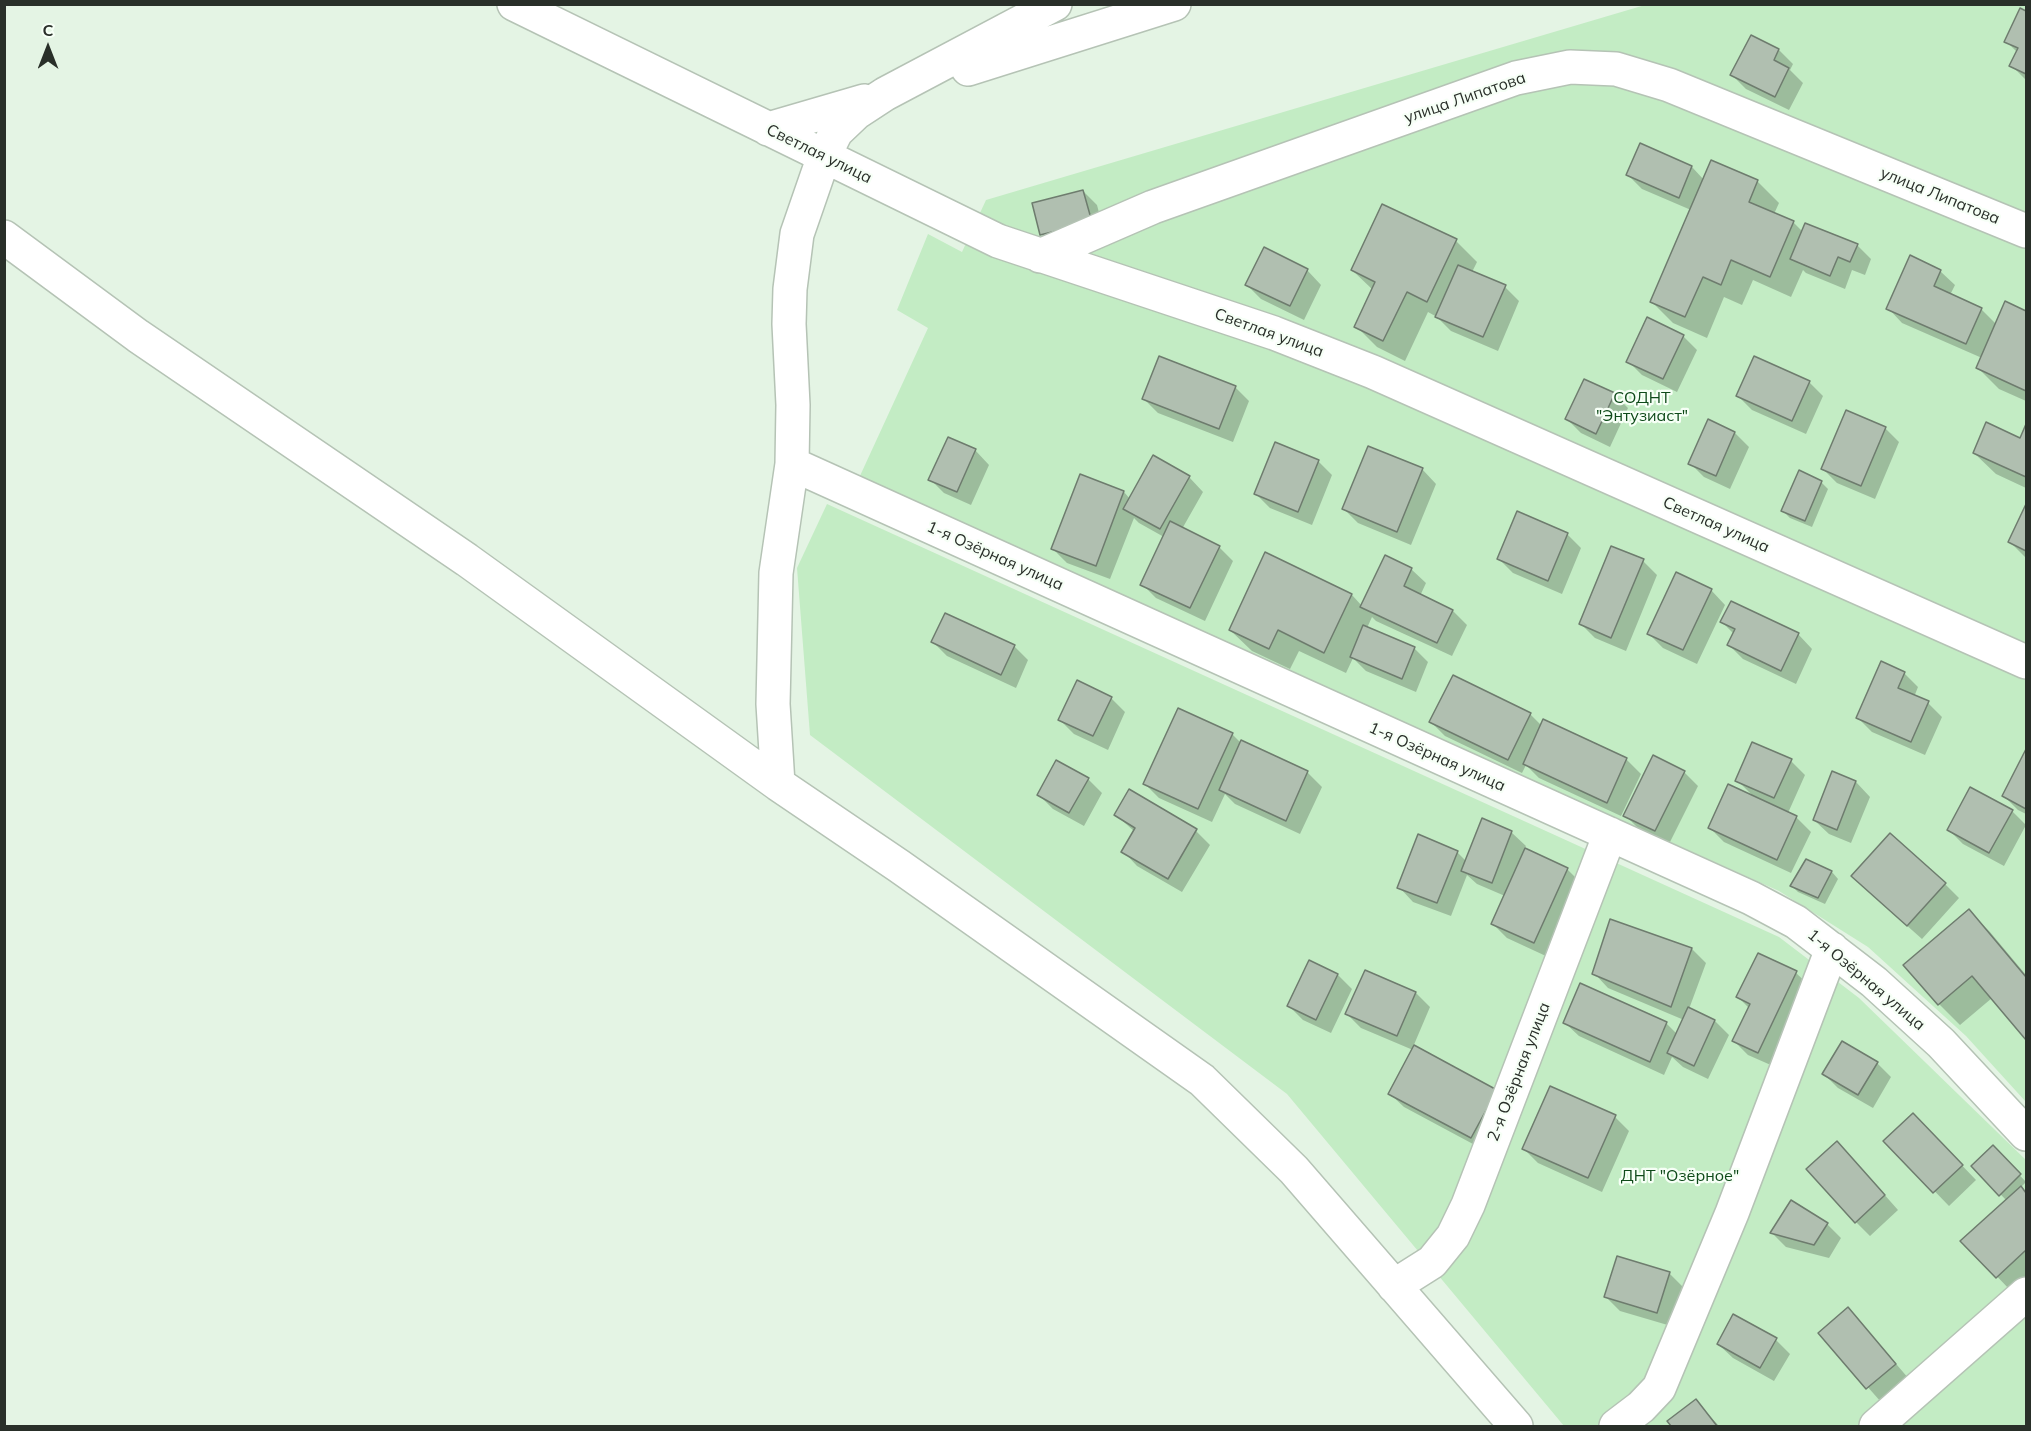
<!DOCTYPE html>
<meta charset="utf-8">
<style>
body{margin:0}
#map{position:relative;width:2031px;height:1431px;overflow:hidden;background:#e4f4e4;font-family:Mulish,sans-serif}
canvas{display:block}
.frame{position:absolute;inset:0;border:6px solid #292f29;pointer-events:none}
.north{position:absolute;left:18px;top:18px;width:60px;height:60px;-webkit-text-stroke:4px #f6fff6;paint-order:stroke;rotate:0deg;font-size:16px;font-weight:700;line-height:24px;text-align:center;color:#292f29}
.north::after{content:'';display:block;margin:auto;width:21px;height:27px;background:#292f29;clip-path:polygon(50% 0,100% 100%,50% 72%,0 100%)}
</style>
<div id="map">
<canvas width="2031" height="1431"></canvas>
<div class="frame"></div>
<div class="north">С</div>
</div>
<script>
const context = document.querySelector('canvas').getContext('2d');
context.lineJoin = 'round';
function paint(path, color) { context.fillStyle = color; context.fill(path, 'evenodd'); }
function stroke(path, color, width, dash) { context.strokeStyle = color; context.lineWidth = width; context.lineCap = dash ? 'butt' : 'round'; context.setLineDash(dash || []); context.stroke(path); }
function label(font, color, halo, rows, align = 'center') {
  context.font = font + ' Mulish,sans-serif'; context.lineWidth = 4.5; context.setLineDash([]); context.textBaseline = 'middle'; context.strokeStyle = halo; context.fillStyle = color; for (const [text, x, y, turn = 0] of rows) {
    context.save(); context.translate(x, y); context.rotate((+turn || 0) * Math.PI / 180); context.textAlign = isNaN(turn) ? turn : align; if (halo) context.strokeText(text, 0, 0); context.fillText(text, 0, 0); context.restore();
  }
}
const green = new Path2D(`
 M1645,5H2026V1102L1966,1036L1868,947L1779,891L859,478L928,328L897,310L928,234L962,252L986,200Z
 M827,504L1779,937L1859,998L2026,1160V1426H1564L1287,1094L810,735L797,568Z`);
const shadow = new Path2D(`
 M2021,10L2026,12V80L2011,65L2017,52L2006,41Z
 M1751,37L1779,50L1793,64L1790,70L1803,83L1789,110L1746,89L1732,75Z
 M1641,145L1692,167L1704,180L1712,162L1758,182L1779,203L1774,214L1793,222L1803,232L1857,245L1871,259L1865,275L1852,270L1845,289L1806,273L1803,270L1791,297L1753,280L1742,305L1724,297L1707,338L1673,323L1652,302L1691,210L1642,189L1628,175Z
 M1083,191L1097,205L1105,236L1055,248L1041,234Z
 M1456,241L1477,262L1472,272L1505,287L1519,301L1498,351L1451,331L1437,317L1428,312L1405,361L1377,347L1356,326L1373,290L1352,270Z
 M1307,270L1321,285L1304,320L1261,299L1247,285Z
 M1940,271L1955,285L1950,295L1981,309L1997,325L2006,303L2026,312V401L1999,389L1978,368L1982,358L1902,323L1888,308Z
 M1683,336L1697,350L1677,392L1642,375L1628,361Z
 M1809,382L1823,396L1806,434L1752,410L1738,396Z
 M1235,387L1249,401L1233,442L1158,413L1144,399Z
 M1614,394L1628,408L1610,447L1581,433L1567,419Z
 M1708,421L1735,433L1749,447L1730,489L1704,477L1690,463Z
 M1885,428L1899,442L1875,499L1837,483L1823,469Z
 M2026,428V488L1996,474L1974,453L2021,440Z
 M975,450L989,465L971,505L944,493L930,479Z
 M1154,457L1189,477L1203,492L1182,529L1219,547L1233,561L1205,621L1156,598L1142,584L1164,537L1139,523L1134,518L1110,579L1067,563L1053,549L1081,476L1124,492L1130,499Z
 M1318,461L1332,475L1312,525L1270,508L1256,494Z
 M1422,469L1436,484L1411,545L1358,523L1343,508Z
 M1821,482L1828,489L1812,527L1790,518L1783,511Z
 M2026,508V558L2010,542Z
 M1567,534L1581,548L1562,594L1513,573L1498,558Z
 M1643,561L1657,575L1626,651L1595,638L1581,624Z
 M1411,569L1426,583L1420,596L1453,611L1467,625L1452,656L1376,621L1372,617L1367,628L1414,648L1428,662L1416,692L1366,671L1353,658L1346,673L1299,651L1290,669L1252,651L1230,630L1352,595L1362,606Z
 M1711,590L1725,605L1697,664L1663,648L1649,634Z
 M1731,603L1798,634L1812,649L1796,684L1743,659L1729,645L1734,634L1722,622Z
 M933,642L1014,646L1028,660L1016,688L947,656Z
 M1904,673L1918,687L1914,697L1928,703L1942,717L1925,755L1872,732L1858,718Z
 M1111,698L1125,712L1108,750L1074,734L1060,720Z
 M1530,714L1542,726L1544,721L1626,759L1641,774L1621,816L1539,778L1526,765L1522,773L1445,736L1431,722Z
 M1232,734L1242,744V742L1308,773L1322,787L1300,834L1235,804L1225,794L1212,822L1159,798L1145,784Z
 M2026,752V814L2018,810L2004,796Z
 M1791,761L1805,775L1788,813L1796,817L1811,832L1791,873L1724,842L1710,828L1754,797L1737,780Z
 M1684,772L1698,786L1669,844L1639,829L1625,815Z
 M1833,773L1856,782L1870,797L1851,843L1829,834L1814,820Z
 M1088,779L1102,793L1084,826L1053,809L1039,795Z
 M1129,791L1196,831L1210,845L1182,892L1137,866L1123,851L1135,832L1116,815Z
 M2012,811L2026,825L2004,866L1963,844L1949,830Z
 M1511,832L1526,846L1524,849L1567,869L1581,883L1548,957L1507,938L1493,924L1505,896L1477,884L1467,875L1451,916L1413,902L1399,887L1457,852L1466,861Z
 M1807,860L1832,872L1838,879L1825,904L1798,892L1792,886Z
 M1945,884L1959,898L1922,939L1867,890Z
 M1969,911L1990,932L2026,975V1038L1992,998L1960,1025L1939,1004Z
 M1610,921L1692,949L1706,963L1689,1009L1715,1021L1729,1035L1708,1079L1683,1067L1672,1057L1664,1075L1579,1036L1564,1022L1666,1023L1677,1034L1684,1020L1608,988L1594,973Z
 M1758,955L1796,973L1811,987L1773,1066L1748,1055L1734,1041L1749,1008L1738,997Z
 M1310,962L1338,975L1352,989L1331,1033L1303,1020L1289,1006Z
 M1416,993L1430,1007L1413,1047L1496,1091L1486,1151L1404,1107L1389,1093L1413,1050L1361,1028L1347,1014Z
 M1877,1063L1891,1077L1873,1108L1838,1088L1824,1074Z
 M1615,1117L1629,1131L1602,1192L1538,1163L1524,1149Z
 M1927,1129L1976,1180L1949,1206L1886,1141Z
 M1993,1147L2026,1182L2020,1188L2026,1194V1277L2011,1291L1963,1241L2007,1201L1973,1166Z
 M1851,1157L1898,1210L1870,1236L1856,1222Z
 M1827,1224L1841,1238L1829,1258L1786,1247L1772,1233Z
 M1669,1273L1683,1287L1671,1326L1620,1311L1606,1297Z
 M1862,1324L1909,1379L1881,1402L1820,1333Z
 M1776,1340L1790,1354L1774,1381L1733,1358L1718,1344Z
 M1696,1401L1719,1426H1673L1669,1421Z`);
const building = new Path2D(`
 M2020,8L2026,11V74L2009,66L2018,48L2004,42Z
 M1751,35L1779,49L1774,60L1789,68L1775,97L1730,75Z
 M1640,143L1692,166L1679,198L1626,175Z
 M1711,160L1758,180L1749,202L1794,221L1770,277L1731,260L1721,285L1703,277L1685,317L1650,302Z
 M1083,190L1092,222L1040,235L1032,203Z
 M1382,204L1457,239L1427,302L1407,292L1383,341L1354,327L1375,282L1351,270Z
 M1805,223L1858,244L1850,262L1838,257L1830,276L1790,259Z
 M1264,247L1308,269L1290,306L1245,285Z
 M1910,255L1941,270L1934,286L1982,308L1966,344L1886,309Z
 M1458,265L1506,285L1483,337L1435,317Z
 M2005,301L2026,311V391L1976,368Z
 M1647,317L1684,335L1663,379L1626,362Z
 M1159,356L1236,386L1219,429L1142,399Z
 M1754,356L1810,381L1792,421L1736,396Z
 M1584,379L1615,393L1596,434L1565,419Z
 M1846,410L1886,427L1861,486L1821,469Z
 M1708,419L1735,432L1716,476L1688,464Z
 M1986,422L2020,438L2026,424V477L1973,453Z
 M948,437L976,449L957,492L928,480Z
 M1275,442L1319,460L1298,512L1254,494Z
 M1368,446L1423,468L1397,532L1342,509Z
 M1153,455L1190,476L1160,529L1123,509Z
 M1799,470L1822,481L1805,521L1781,511Z
 M1080,474L1124,491L1096,566L1051,549Z
 M2026,504V551L2008,542Z
 M1517,511L1568,533L1548,581L1497,559Z
 M1170,521L1220,546L1190,608L1140,585Z
 M1611,546L1644,559L1611,638L1579,624Z
 M1265,552L1352,594L1324,653L1278,630L1269,649L1229,630Z
 M1385,555L1412,568L1404,586L1453,610L1437,643L1360,607Z
 M1676,572L1712,589L1683,650L1647,634Z
 M1731,601L1799,633L1781,671L1727,645L1735,629L1720,622Z
 M945,613L1015,645L1001,675L931,642Z
 M1363,625L1415,647L1402,679L1350,657Z
 M1881,661L1905,672L1898,688L1929,701L1911,742L1856,718Z
 M1453,675L1531,713L1508,760L1429,722Z
 M1077,680L1112,697L1093,736L1058,720Z
 M1178,708L1233,733L1198,809L1143,784Z
 M1543,719L1627,758L1607,803L1523,764Z
 M1241,740L1308,771L1286,821L1219,790Z
 M1752,742L1792,759L1774,798L1735,781Z
 M2026,749V809L2002,796Z
 M1653,755L1685,771L1655,831L1623,816Z
 M1056,760L1089,778L1069,813L1037,795Z
 M1832,771L1856,781L1837,830L1813,820Z
 M1728,784L1797,816L1777,860L1708,828Z
 M1970,787L2013,810L1989,853L1947,830Z
 M1129,789L1197,829L1168,879L1121,852L1135,828L1114,815Z
 M1482,818L1512,831L1492,883L1461,871Z
 M1890,833L1946,883L1907,926L1851,876Z
 M1418,834L1458,851L1437,903L1397,888Z
 M1525,848L1568,868L1534,943L1491,924Z
 M1806,859L1832,871L1818,898L1790,886Z
 M1969,909L2026,977V1040L1972,976L1938,1005L1903,965Z
 M1610,919L1692,948L1671,1007L1592,974Z
 M1758,953L1797,971L1758,1053L1732,1041L1750,1004L1736,997Z
 M1309,960L1338,974L1316,1020L1287,1006Z
 M1365,970L1416,992L1397,1036L1345,1014Z
 M1580,983L1667,1022L1650,1062L1563,1023Z
 M1688,1007L1715,1020L1694,1066L1667,1053Z
 M1842,1041L1878,1062L1858,1095L1822,1074Z
 M1414,1045L1497,1090L1471,1138L1388,1094Z
 M1550,1086L1616,1115L1588,1178L1522,1149Z
 M1913,1113L1963,1165L1933,1193L1883,1141Z
 M1837,1141L1885,1195L1855,1223L1806,1169Z
 M1993,1145L2021,1174L1999,1196L1971,1166Z
 M2021,1186L2026,1193V1250L1996,1278L1960,1241Z
 M1791,1200L1828,1223L1814,1245L1770,1233Z
 M1617,1256L1670,1272L1657,1313L1604,1297Z
 M1848,1307L1896,1364L1866,1389L1818,1333Z
 M1733,1314L1777,1338L1760,1368L1717,1344Z
 M1696,1399L1717,1426H1671L1667,1421Z`);
const minor = new Path2D(`
 M514,4L998,241L1274,333L1373,372L2026,662
 M968,69L1174,4
 M768,129L864,101
 M4,237L138,336L467,560L778,784L899,866L1202,1080L1294,1170L1516,1426
 M1040,256L1153,207L1516,78L1570,67L1616,69L1669,85L2026,231
 M792,464L1751,898L1796,922L1874,982L1941,1043L2026,1134
 M778,784L773,704L776,573L792,464L793,405L789,324L790,289L797,234L824,156L836,132L856,113L885,94L1055,4
 M1394,1286L1432,1262L1453,1236L1468,1205L1610,834
 M1616,1426L1641,1407L1659,1388L1732,1213L1832,949
 M1876,1426L2026,1294`);
const streetNames = [
 ["улица Липатова",1465,98,-19],
 ["Светлая улица",819,154,26],
 ["улица Липатова",1940,196,22],
 ["Светлая улица",1269,333,20],
 ["Светлая улица",1716,525,24],
 ["1-я Озёрная улица",995,556,24],
 ["1-я Озёрная улица",1437,757,24],
 ["1-я Озёрная улица",1866,980,40],
 ["2-я Озёрная улица",1519,1072,-69]
];
const parkNames = [
 ["СОДНТ",1642,398],
 ["\"Энтузиаст\"",1642,416],
 ["ДНТ \"Озёрное\"",1680,1176]
];
paint(green, '#c3ecc4');
paint(shadow, '#0003');
paint(building, '#b0bfb0');
stroke(building, '#6e7c6e', 1.5);
stroke(minor, '#b5c3b5', 36);
stroke(minor, '#fff', 33);
label('16px', '#292f29', '#f6fff6', streetNames);
label('16px', '#0e4a19', '#f6fff6', parkNames);
</script>
